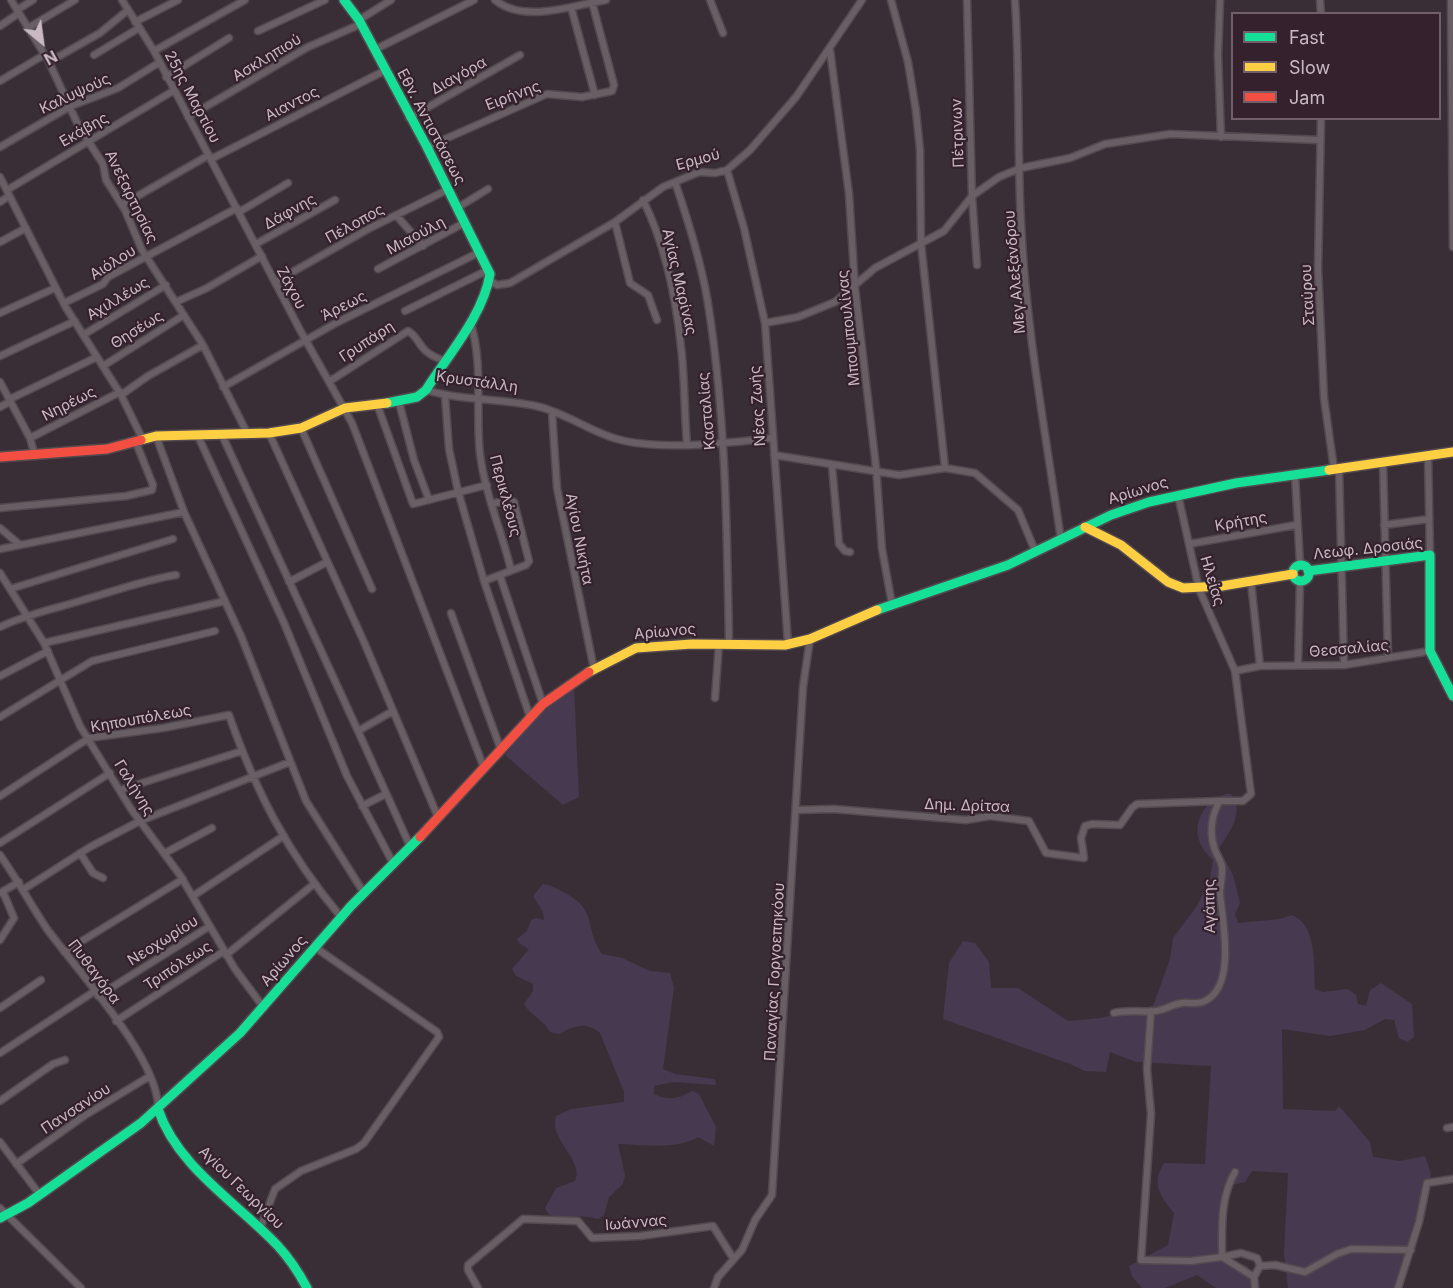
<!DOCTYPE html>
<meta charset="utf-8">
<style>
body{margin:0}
#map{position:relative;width:1453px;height:1288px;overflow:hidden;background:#3a2e36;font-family:Inter,sans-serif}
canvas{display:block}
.legend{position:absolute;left:1231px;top:12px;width:210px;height:108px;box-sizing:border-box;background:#34212d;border:2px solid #705e69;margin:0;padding:8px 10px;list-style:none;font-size:18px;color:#c9b9c3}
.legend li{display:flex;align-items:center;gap:12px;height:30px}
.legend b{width:30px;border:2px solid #705e69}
.north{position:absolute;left:12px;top:12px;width:60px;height:60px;-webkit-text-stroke:4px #34212d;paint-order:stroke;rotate:151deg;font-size:16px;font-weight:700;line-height:24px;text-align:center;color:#c9b9c3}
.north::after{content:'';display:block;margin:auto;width:21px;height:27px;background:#c9b9c3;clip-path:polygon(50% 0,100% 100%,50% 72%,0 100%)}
</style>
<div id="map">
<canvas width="1453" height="1288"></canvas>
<ul class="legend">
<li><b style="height:8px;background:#16e098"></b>Fast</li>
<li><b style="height:8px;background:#ffcf43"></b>Slow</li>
<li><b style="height:8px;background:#f24e42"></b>Jam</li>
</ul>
<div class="north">N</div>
</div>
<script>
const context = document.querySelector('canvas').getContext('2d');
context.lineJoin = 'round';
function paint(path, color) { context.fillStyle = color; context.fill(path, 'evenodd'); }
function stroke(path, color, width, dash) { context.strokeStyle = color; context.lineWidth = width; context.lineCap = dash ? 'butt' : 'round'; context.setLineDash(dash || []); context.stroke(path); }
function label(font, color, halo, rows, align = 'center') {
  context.font = font + ' Inter,sans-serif'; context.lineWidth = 4.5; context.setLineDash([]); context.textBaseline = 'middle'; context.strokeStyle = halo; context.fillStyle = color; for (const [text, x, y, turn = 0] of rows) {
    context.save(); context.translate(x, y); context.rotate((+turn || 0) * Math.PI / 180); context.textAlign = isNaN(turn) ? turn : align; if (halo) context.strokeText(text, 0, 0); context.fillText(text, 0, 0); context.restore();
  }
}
const green = new Path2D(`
 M574,687L579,797L563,805L505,755L538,716Z
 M1226,794H1231C1245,812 1230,832 1219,848L1233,875L1240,903L1235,914L1238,923L1280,919L1292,915C1318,926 1313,965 1315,989L1323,992L1348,989L1356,995L1358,1004L1366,1006L1370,990L1381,983L1412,1004L1414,1037L1407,1042L1399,1038L1394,1020L1385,1019L1365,1030L1330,1036L1282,1029L1283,1109L1335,1111L1339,1106L1370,1142L1373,1157L1400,1161L1425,1156L1431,1174L1395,1288H1288L1284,1254L1288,1173L1252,1171L1245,1182L1223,1187L1218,1252L1248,1267L1251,1288H1216L1197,1275L1165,1288H1142L1132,1276L1129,1266L1168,1245L1174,1213C1160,1196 1151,1183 1164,1163L1205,1164L1211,1066L1136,1062L1110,1052L1106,1072L1085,1071L1070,1064L943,1019L949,963L963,941L975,943L989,962L991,988H1018L1068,1021L1101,1018L1125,1012L1147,1013L1153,1006L1170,959L1173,938L1197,906L1210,879L1213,860C1188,839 1194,805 1226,794Z
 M543,884C552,885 557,889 565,893C598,910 584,928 602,954L622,958L650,971L670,973L674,988L663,1069L675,1074L715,1079L716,1085L673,1082L654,1086V1094C669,1101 678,1099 692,1091L699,1094L716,1127L714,1146L698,1137C674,1151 644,1144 618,1144L625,1175L623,1184L609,1197L604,1215L598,1219C581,1214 565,1219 549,1215L545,1208L556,1188L575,1181C585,1160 548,1140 556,1116L571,1109L624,1102V1092L600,1033C586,1021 574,1026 559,1034L550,1032C544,1020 531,1016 524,1004L533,991V984L516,976L512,969L529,949L520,944L517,939L527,931L531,920L536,918L544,920L543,912L533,896Z`);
const street = new Path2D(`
 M11,0L49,62L79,127L103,164L106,180L125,210L142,250L203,345L248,435
 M122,0L154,51L300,330L352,423L484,768
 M495,0C524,24 573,5 606,0
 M710,0L723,33
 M891,0L908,62L916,111L920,150L921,243L945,468
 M967,0L972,196L977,265
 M1015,0C1020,75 1017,149 1021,223C1026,330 1046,435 1061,540
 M1220,0L1218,55L1221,137
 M1320,0L1321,14
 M1451,0L1453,247
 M571,7L595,95
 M17,10L33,0
 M359,20L391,0
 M135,22L178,0
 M0,26L19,13
 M28,28L75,0
 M258,31L325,0
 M374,50L474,0
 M830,50L849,194L855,288L876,467L882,549L892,604
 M154,51L245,0
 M94,55L139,28
 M49,62L100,33L128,10
 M166,77L229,38
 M0,81L44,55
 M188,117L308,47L361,24
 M409,118L520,55
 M1321,118L1318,269L1324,398L1334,469
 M0,147L71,106L118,88L160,62
 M427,147L547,94L582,97L612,91L614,85L592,2
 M211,159L384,71
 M727,170L744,228L765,323L788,644
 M0,177L65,306L121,395L142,438
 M675,182C689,223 703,267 709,310C726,420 727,533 729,644
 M7,190L173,91
 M643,200C665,244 676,298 681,347C685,379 684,411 687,444
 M0,202L9,196
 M122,205L209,155
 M457,208L488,189
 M239,212L288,183
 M396,215L423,246
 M615,222L630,283L648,295L657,320
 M0,242L26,228
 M256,244L335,200
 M378,269L464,223
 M491,281L497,285L510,283L615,222L663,187L699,172L715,173L727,170L750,150L796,97L862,0
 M275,282L370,228L447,190
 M176,302L207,288L262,256
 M64,303L103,284L108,277L237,208
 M405,311L488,270
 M0,313L55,288
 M470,321C484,363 475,411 480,454C485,494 502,532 511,570
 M765,323L798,317L835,302L875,268L944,231L972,196L999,177L1021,168L1070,158L1105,144L1170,134L1319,140
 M83,335L166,285
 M0,356L75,321
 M103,366L184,315
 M330,381L408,331C421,338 417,352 443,360
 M0,382L30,438L35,456
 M223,387L336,323L480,252
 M426,390C462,401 500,398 536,406C564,412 589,431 617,439C659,451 729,443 773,438
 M121,395L148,376L203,345
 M445,396L449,449L458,491L484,581L530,717
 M10,399L97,357
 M399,402L414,460L429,500
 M377,404L413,504L487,485
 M0,407L11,401
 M552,412L557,488L594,669
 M301,428L372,589
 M269,433L364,642L438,817
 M222,435L358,731L393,711
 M156,436L184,512L241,636L306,801L364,893
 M198,436L284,623L347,776L394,865
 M30,438L120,392
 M774,455L899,475L945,468L975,473L1018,510L1036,553
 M1428,455L1430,555
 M1383,462L1388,658
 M832,466L839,544L845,551L850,552
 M1339,468L1344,665
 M1295,474L1300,565
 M0,508L126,496L152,490L153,485L135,440
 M1384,525L1429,519
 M0,528L20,545
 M1189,544L1296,525
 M0,549L184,512
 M0,573L44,643L80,726L131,809L180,875L235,969L264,1008
 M500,576L543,704
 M484,581L526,565L529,561L514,502L509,500L491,504
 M289,582L327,562
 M1251,582L1260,666
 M10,589L173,539
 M451,613L501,750
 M0,627C27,614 54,609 83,600C115,591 144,580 176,575
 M44,643L225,601
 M1298,665L1300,581
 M1235,671L1260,666L1344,665L1430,651
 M0,676L48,651
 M715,698L719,644
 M0,717L92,661L215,631
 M358,731L410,846
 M120,790L242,751
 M0,796L89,738L163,728L229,715C256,792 288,854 341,917
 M362,806L386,794
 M796,810L834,809L966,820L990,816L1029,821L1046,853L1084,858L1081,838L1085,826L1092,824L1120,825L1132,808L1137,804L1220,801
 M0,843L110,773
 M80,853L93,873L103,878
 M165,853L212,828
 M0,855C17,879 31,905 47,929C77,970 159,1059 158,1108
 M24,889L90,847L140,821L290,762
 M0,893L19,882
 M193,896L282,837
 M0,940L14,918L3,892
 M64,952L183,879
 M226,955L314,884
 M98,996L210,926
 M0,1008L41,980
 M1151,1011L1147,1069L1151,1114L1141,1260L1191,1261L1222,1257L1254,1277L1260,1266L1275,1265L1305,1272L1337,1254L1351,1249L1411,1250
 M1114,1013C1128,1009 1141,1013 1156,1011C1165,1010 1173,1004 1182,1003C1190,1002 1198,1005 1205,1001C1236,986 1223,923 1220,894C1220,885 1223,876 1222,867C1221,860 1217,856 1215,850C1209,834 1211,815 1220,801H1243L1251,794L1235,671L1199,589L1178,495
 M116,1021L224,951
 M0,1053L95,991
 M0,1101L53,1064L65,1060
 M1447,1128L1453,1127
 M0,1142L40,1195
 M16,1164L84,1116L150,1076
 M1235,1172C1220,1198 1222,1227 1222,1257L1241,1253L1257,1258L1260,1266
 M0,1208L81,1288
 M260,1229L275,1189L301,1171L356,1149L364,1143L439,1037L437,1032L316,948
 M1254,1277L1255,1288
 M478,1288L468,1270V1265L523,1219L578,1221L592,1238L640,1236L713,1226L733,1258
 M714,1288L718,1277L742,1250L755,1220L772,1195L803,687L810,639
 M1398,1288L1419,1222L1427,1183L1453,1179`);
const fast = new Path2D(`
 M344,0L359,20L427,147L490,274C483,316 448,355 426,390L417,397L387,403
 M1293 573a8 8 0 1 1 16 0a8 8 0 1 1-16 0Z
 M1308,571L1430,555V651L1453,696
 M877,610L1008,565L1111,515L1149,502L1236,483L1329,470
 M158,1109C177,1167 239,1204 278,1246C290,1259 299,1273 307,1288
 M0,1218L28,1203L141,1123L240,1033L351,906L420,837`);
const slow = new Path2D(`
 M141,440L156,436L269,433L301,428L345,408L387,403
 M1329,470L1453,452
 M1085,527L1121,545L1168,582L1183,588L1222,586L1293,574
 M589,672L636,648L692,644L785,645L810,639L877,610`);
const jam = new Path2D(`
 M0,457L107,449L141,440
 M420,837L543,704L589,672`);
const streetNames = [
 ["Ασκληπιού",267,58,-31],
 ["Διαγόρα",459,76,-29],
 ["Καλυψούς",75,94,-25],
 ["Ειρήνης",513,96,-21],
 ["25ης Μαρτίου",192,97,62],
 ["Αιαντος",292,104,-27],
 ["Εθν. Αντιστάσεως",431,127,62],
 ["Εκάβης",84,130,-30],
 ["Πέτρινων",958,133,-92],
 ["Ερμού",698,160,-15],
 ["Ανεξαρτησίας",131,197,64],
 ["Δάφνης",290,212,-29],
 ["Πέλοπος",355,224,-29],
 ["Μιαούλη",416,236,-28],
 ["Αιόλου",113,263,-32],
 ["Μεγ.Αλεξάνδρου",1015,272,-95],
 ["Αγίας Μαρίνας",679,282,77],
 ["Ζάχου",291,288,62],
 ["Σταύρου",1308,295,-93],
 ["Αχιλλέως",118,299,-31],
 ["Άρεως",344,306,-27],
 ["Μπουμπουλίνας",849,328,-96],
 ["Θησέως",137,330,-32],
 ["Γρυπάρη",367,342,-33],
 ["Κρυστάλλη",477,382,8],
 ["Νηρέως",69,404,-27],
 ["Νέας Ζωής",758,406,-94],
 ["Κασταλίας",707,411,-95],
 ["Αρίωνος",1138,491,-17],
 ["Περικλέους",505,496,75],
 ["Κρήτης",1241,522,-10],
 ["Αγίου Νικήτα",579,539,79],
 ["Λεωφ. Δροσιάς",1368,549,-6],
 ["Ηλείας",1212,581,73],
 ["Αρίωνος",665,632,-5],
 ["Θεσσαλίας",1349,649,-5],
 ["Κηπουπόλεως",141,719,-10],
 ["Γαλήνης",134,788,58],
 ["Δημ. Δρίτσα",967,806,2],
 ["Αγάπης",1210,906,-91],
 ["Νεοχωρίου",163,941,-32],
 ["Αρίωνος",284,961,-49],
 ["Τριπόλεως",178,966,-33],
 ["Πυθαγόρα",94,972,53],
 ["Παναγίας Γοργοεπηκόου",775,972,-87],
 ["Πανσανίου",76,1109,-33],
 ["Αγίου Γεωργίου",241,1188,44],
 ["Ιωάννας",636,1223,-5]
];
paint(green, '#47394f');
stroke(street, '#524a4f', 9);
stroke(fast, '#524a4f', 12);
stroke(slow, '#524a4f', 12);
stroke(jam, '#524a4f', 12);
stroke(street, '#685e64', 6);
stroke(fast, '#16e098', 9);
stroke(slow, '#ffcf43', 9);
stroke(jam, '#f24e42', 9);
label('15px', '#c9b9c3', '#34212d', streetNames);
</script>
